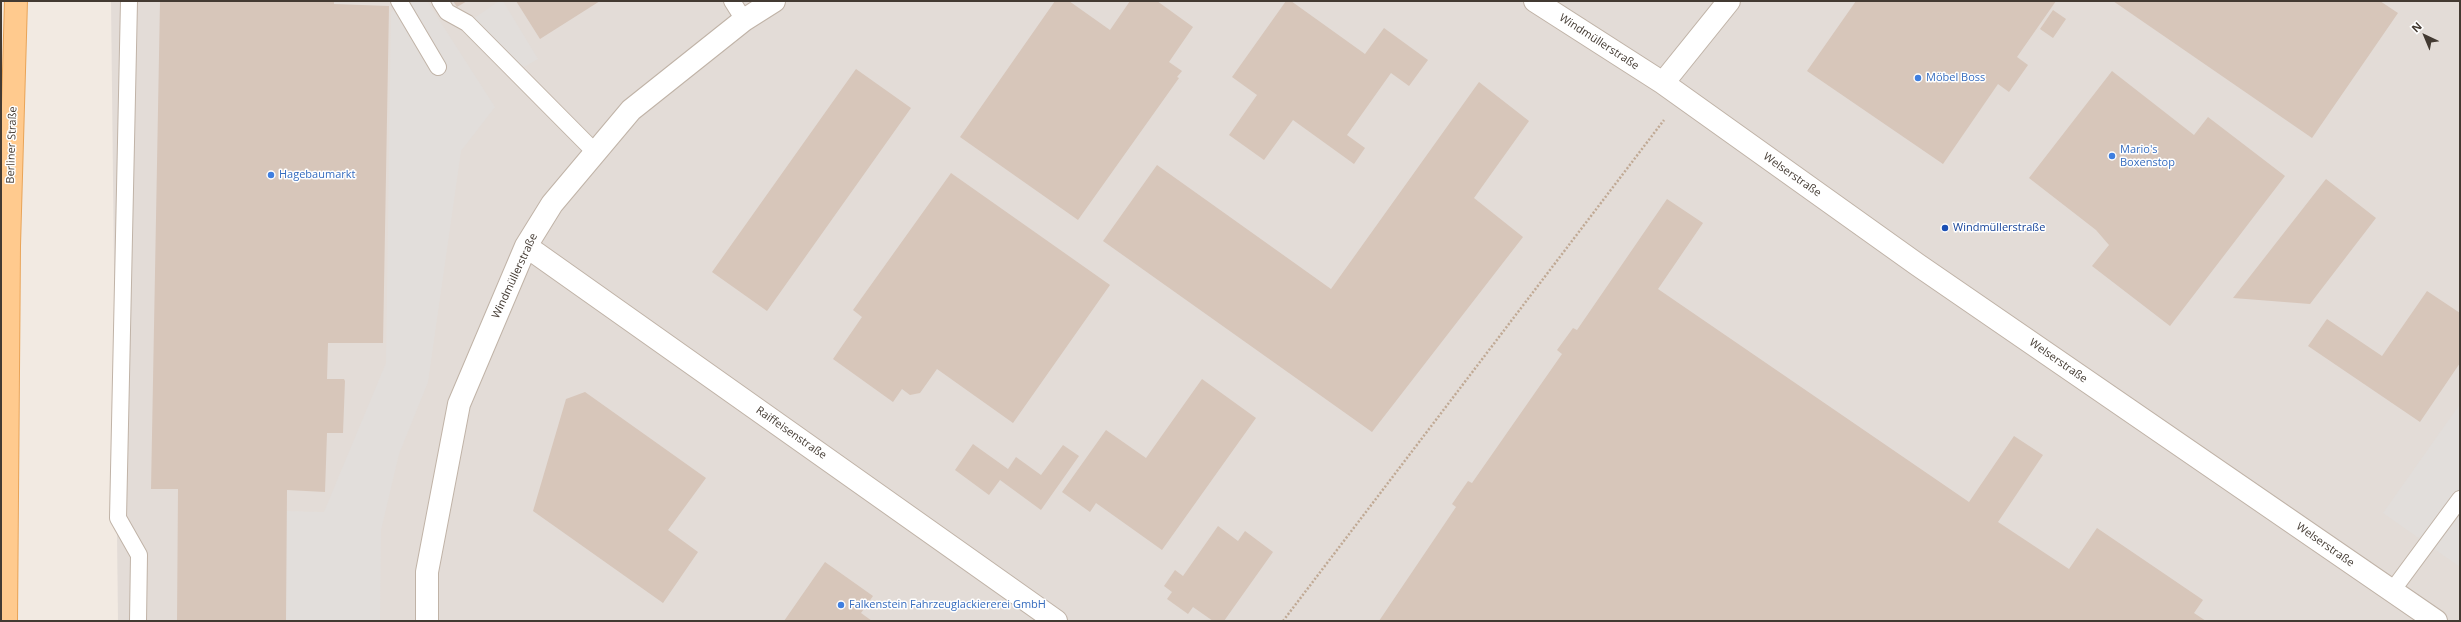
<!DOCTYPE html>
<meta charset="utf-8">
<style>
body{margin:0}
#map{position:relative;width:2461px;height:622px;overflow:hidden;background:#f2eae2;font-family:"Open Sans",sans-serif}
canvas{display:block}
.frame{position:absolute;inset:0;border:2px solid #433a32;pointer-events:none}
.north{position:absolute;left:2405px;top:16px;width:40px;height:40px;-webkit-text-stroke:3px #fff;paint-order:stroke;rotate:316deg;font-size:11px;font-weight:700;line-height:16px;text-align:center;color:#433a32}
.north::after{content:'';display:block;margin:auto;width:14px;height:18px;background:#433a32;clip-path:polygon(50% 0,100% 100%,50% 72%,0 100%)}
</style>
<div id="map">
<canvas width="2461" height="622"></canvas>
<div class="frame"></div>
<div class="north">N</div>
</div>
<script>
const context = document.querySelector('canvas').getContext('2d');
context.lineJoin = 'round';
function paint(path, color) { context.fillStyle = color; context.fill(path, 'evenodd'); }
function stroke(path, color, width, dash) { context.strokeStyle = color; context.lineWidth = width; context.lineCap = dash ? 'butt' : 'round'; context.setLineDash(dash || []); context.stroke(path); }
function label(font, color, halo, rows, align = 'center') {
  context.font = font + ' "Open Sans",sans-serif'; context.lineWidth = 3; context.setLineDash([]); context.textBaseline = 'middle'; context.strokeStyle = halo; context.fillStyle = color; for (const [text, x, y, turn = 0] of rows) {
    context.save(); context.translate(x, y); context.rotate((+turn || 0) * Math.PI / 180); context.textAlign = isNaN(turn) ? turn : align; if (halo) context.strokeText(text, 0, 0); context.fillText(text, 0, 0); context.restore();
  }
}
const industrial = new Path2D(`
 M111,1H2460V621H118Z`);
const parking = new Path2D(`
 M407,1H427L495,107L461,151L428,382L399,454L381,530L380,621H286V511L324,512L386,363L391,12Z
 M499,1H503L538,59L515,72L467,23Z
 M2460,404V567L2383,513Z`);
const building = new Path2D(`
 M160,1H334V4L389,6L383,343H328L327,379H344L345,381L343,433H327L325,492L287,490L286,621H177L178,489H151Z
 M453,1H467L457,7Z
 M516,1H600L540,39Z
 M1055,1H1069L1110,30L1130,1H1157L1193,27L1169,62L1182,71L1177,77L1179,78L1078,220L960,137Z
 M1286,1H1291L1365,54L1384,28L1428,60L1409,86L1391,73L1347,135L1365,148L1354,164L1293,120L1264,160L1229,135L1257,95L1232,77Z
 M1856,1H2056L2017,57L2028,65L2009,92L1998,84L1943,164L1807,71Z
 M2113,1H2380L2398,13L2312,138Z
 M2053,10L2066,19L2053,38L2040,29Z
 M856,69L911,108L767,311L712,272Z
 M2112,71L2194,135L2208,117L2285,176L2170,326L2092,266L2109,245L2096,230L2029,178Z
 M1479,82L1529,121L1474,198L1523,237L1372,432L1103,241L1157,165L1331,289Z
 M951,173L1110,285L1013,423L937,369L920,393L910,395L902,389L893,402L833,359L862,317L853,310Z
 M2326,179L2376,218L2310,304L2233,298Z
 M1667,199L1703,223L1658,289L1969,502L2014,436L2043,455L1998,522L2069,569L2097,528L2203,600L2194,613L2206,621H1379L1456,507L1452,504L1468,481L1472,483L1562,354L1557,350L1573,328L1577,330Z
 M2427,291L2460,313V363L2420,422L2308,346L2327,319L2382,356Z
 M1202,379L1256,418L1162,550L1096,503L1090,512L1062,492L1106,430L1146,458Z
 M585,392L706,478L668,530L698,552L663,603L533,511L566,399Z
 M973,444L1008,469L1016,457L1041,475L1063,445L1079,456L1041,510L1000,480L989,495L955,470Z
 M1218,526L1238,541L1245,531L1273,552L1224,621H1213L1193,607L1188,614L1167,599L1172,592L1164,586L1175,570L1183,576Z
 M825,562L873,596L861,613L872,621H784Z`);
const path = new Path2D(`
 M1283,621L1664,120`);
const lane = new Path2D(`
 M129,1L118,518L139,555L138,621
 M399,1L438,67
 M440,1L447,12L467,23L595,152
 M732,1L744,20
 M2392,591L2460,499`);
const street = new Path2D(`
 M1535,1L1663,83L1918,265L2436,621
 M1663,83L1729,1
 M526,246L1056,621
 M427,621V572L459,404L526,246L552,204L631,110L744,20L774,1`);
const primary = new Path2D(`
 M6,621L9,246L16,1`);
const markers = [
 [1918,78,4,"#3f7fe0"],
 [2112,156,4,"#3f7fe0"],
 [271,175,4,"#3f7fe0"],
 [1945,228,4,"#1a4fb4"],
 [841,605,4,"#3f7fe0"]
];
const streetNames = [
 ["Windmüllerstraße",1599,42,33],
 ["Berliner Straße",12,145,-88],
 ["Welserstraße",1792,175,35],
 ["Windmüllerstraße",515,276,-65],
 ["Welserstraße",2058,361,35],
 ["Raiffeisenstraße",791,433,35],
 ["Welserstraße",2325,545,35]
];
const shopNames = [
 ["Möbel Boss",1926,78],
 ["Mario's",2120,150],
 ["Boxenstop",2120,163],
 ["Hagebaumarkt",279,175],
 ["Falkenstein Fahrzeuglackiererei GmbH",849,605]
];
const transitNames = [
 ["Windmüllerstraße",1953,228]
];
paint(industrial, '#e3dcd7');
paint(parking, '#e2dedb');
paint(building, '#d7c6ba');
stroke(lane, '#c0b3a7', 18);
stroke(street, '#c0b3a7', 24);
stroke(primary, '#e9a458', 24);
stroke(path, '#c0a994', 2.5, [2, 2]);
stroke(lane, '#fff', 16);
stroke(street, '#fff', 22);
stroke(primary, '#ffca8e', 22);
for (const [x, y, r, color] of markers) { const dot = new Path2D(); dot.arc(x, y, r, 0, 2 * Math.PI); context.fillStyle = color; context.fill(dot); stroke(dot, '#fff', 1.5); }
label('11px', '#433a32', '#fff', streetNames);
label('11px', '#366cbe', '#fff', shopNames, 'left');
label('11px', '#164399', '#fff', transitNames, 'left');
</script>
